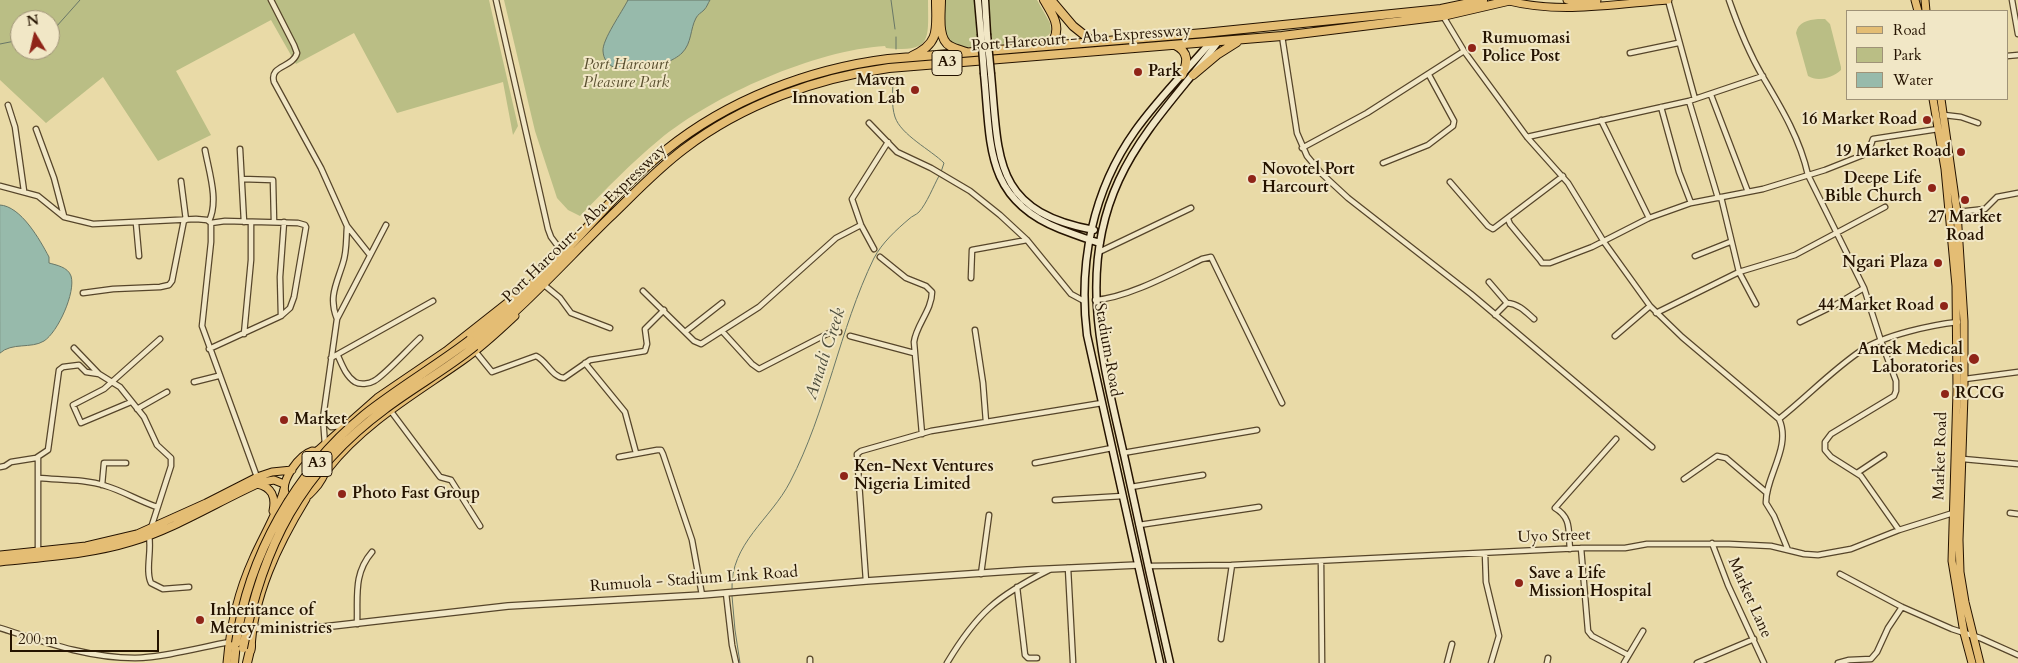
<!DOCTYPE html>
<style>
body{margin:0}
#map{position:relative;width:2018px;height:663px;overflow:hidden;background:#e9daa7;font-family:Cardo,serif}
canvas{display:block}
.legend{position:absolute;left:1846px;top:10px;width:162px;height:90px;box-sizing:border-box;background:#f1e7c6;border:1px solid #9f9277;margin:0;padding:6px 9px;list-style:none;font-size:15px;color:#251300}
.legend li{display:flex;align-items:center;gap:10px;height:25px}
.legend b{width:25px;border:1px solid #9f9277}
.north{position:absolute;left:10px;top:10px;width:50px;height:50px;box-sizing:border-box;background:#f1e7c6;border:1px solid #9f9277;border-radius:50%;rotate:351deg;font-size:14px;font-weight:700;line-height:20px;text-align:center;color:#251300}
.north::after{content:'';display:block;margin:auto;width:18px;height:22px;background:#8f2418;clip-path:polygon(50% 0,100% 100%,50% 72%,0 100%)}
.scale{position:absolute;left:10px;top:630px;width:149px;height:22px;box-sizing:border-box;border:2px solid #251300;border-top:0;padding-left:6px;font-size:15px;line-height:18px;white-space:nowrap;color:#251300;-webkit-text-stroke:4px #f1e7c6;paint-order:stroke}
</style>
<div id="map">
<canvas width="2018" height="663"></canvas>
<ul class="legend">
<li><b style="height:6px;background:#e4bd74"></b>Road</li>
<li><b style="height:14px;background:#babe85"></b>Park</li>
<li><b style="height:14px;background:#97baab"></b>Water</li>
</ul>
<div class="north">N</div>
<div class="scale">200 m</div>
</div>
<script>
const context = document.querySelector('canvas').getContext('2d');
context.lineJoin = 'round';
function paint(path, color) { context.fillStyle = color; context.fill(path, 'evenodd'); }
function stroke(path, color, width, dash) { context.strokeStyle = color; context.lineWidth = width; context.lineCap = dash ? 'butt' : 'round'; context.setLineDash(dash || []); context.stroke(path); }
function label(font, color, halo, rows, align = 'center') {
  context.font = font + ' Cardo,serif'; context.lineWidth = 4; context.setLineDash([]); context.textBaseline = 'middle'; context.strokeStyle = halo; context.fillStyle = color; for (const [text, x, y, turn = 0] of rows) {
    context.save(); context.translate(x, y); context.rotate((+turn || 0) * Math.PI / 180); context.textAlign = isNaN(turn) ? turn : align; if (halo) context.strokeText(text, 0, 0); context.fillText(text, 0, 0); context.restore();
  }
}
const green = new Path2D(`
 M0,0H489L518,126L513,135L503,82L397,113L354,33L296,64L271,20L176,71L211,135L158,161L103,77L46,123L0,80ZM20,20H50V50H20Z
 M504,0H928C928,39 933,53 886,48L885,46C816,50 713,95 659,140C631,163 605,190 580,216L568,210L557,198L535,131Z
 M944,0H974L978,48L960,47L947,41L945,28Z
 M988,0H1037L1050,23L1051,32L1046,38L1039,40L992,45Z
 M1818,19H1825L1830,24L1841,67V70C1832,78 1818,82 1808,76L1796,33C1798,22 1808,20 1818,19Z`);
const water = new Path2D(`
 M628,0H710C708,3 707,7 704,10C701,13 698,14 696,18C690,29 692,43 682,53C667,68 605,84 603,51C602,40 622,12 628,0Z
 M0,205C21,206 40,240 49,257V263C56,265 68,267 71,276C76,292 58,332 44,341C31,349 12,342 0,353Z`);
const stream = new Path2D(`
 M891,0L895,29
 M50,29L56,27L80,0
 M0,44L20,40
 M896,49V37
 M893,78C893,91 891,105 895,117C901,135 931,150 944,163L941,172
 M732,589C730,544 771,519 790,482C827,411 839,330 874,258C882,243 896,230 909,219C912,216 916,215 919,212C927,203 933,187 939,176
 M732,596L735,630L740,663`);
const minor = new Path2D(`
 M271,0L294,45L297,53C293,68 269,65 274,82L321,168L347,226L370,255
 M496,0L548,229L551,237L563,253
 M1668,0L1695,99
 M1729,0C1738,26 1749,53 1763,77C1782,109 1800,139 1808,175L1864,288L1881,341L1896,381V391L1894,396L1831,434L1825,442V450L1831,457L1861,476L1899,530
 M2012,0L2018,34
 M1443,16L1464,51L1527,137L1568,183L1604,242L1650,306L1682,337L1779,419C1792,447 1765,477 1766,503L1774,516L1788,550
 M1282,36L1297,133L1307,156L1321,173L1348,198L1471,294L1652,447
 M1630,53L1678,43
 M2007,56L2018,55
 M1711,95L1748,192
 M1689,101L1718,198
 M8,105L15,127L24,191
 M1661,107L1679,172L1691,203
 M1944,115L1961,117L1978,123
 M1601,120L1649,218
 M869,123L897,152L931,168L970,191L1000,215L1027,240L1071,294L1084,301
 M36,129L54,178L64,216
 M1527,137L1689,101L1763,76
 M1302,148L1367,113L1464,51
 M240,149L244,222
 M205,150C209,172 219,201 209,221
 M1383,163L1428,145L1453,126L1454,121L1429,75
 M242,179L273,180L274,222
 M181,181L186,220
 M1450,182L1488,226L1493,229L1563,176
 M0,186L38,196L64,217L93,224L196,219L207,220L211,223V242L202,326L257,477
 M1721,197L1739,272L1756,304
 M1957,212L1985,209L1997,197L2018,193
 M1508,219L1510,224L1540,260L1542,263H1550L1592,247L1649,218L1691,203L1763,189L1825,170L1868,153L1873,139L1938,129
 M136,223L139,256
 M874,249L861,225L852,199L888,142
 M1099,252L1191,208
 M1695,256L1730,242
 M880,257L906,278L926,286L932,292C932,310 916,325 914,342L922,434
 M971,278L972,250L1027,240
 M1489,282L1507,303
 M543,284L560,298L571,313L610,328
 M643,291L694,341L701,344L759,307L836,238L861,225
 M83,293L113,289L160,287L169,285L172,281L184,220
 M1095,300C1127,298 1173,273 1202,259L1211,257L1282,403
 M1656,313L1739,272L1795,255L1885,207
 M1495,315L1507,303C1519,304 1526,312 1534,319
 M281,316L280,277L284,222
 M337,319C328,297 337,283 343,263C347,251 346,239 347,227
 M1800,322L1837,304L1864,288
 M975,330L983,383L986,422
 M722,331L752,364L759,369L827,334L834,331L839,332
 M685,332L722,303
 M244,334L251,260V222
 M850,336L914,353
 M1615,336L1650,306
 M74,348L99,374
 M209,349L281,316L290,308L294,297L306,227L305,225L298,223L225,221L211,223
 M475,351L492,372L536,356C547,361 552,377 564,378L590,360L645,351L647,344L645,329L664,310
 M338,356C342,365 346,376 355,382C360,385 369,384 374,381C384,376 410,347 420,338
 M331,358L433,301
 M585,363L625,412L636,453
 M1965,379L2018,372
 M194,382L218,376
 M131,402L81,423L73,405L104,389L160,339
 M137,409L167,392
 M390,410L440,477L451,480L480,526
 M324,419L331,427L343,426
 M1779,419C1807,397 1832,370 1862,350C1885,335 1931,325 1958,322
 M325,445L323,418L337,319L386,225
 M1123,453L1257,430
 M619,457L657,450H661L663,454L692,540L702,595
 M1963,459L2018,464
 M1035,463L1112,448
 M0,467L5,466L11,462L36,458L48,450L59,370L63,367L79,365L86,372L99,374L120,387L144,417L157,445L171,458V466L151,528
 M1857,473L1884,455
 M39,478C61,480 85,479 106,486C123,491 139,501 157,507
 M1684,479L1717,456L1726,458L1767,493
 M102,485L104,463H126
 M1131,487L1203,475
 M1055,500L1123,496
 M2010,513L2018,514
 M1139,525L1259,507
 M149,536C152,551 145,571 151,583L163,589L189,587
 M1712,543L1728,585L1764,663
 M1581,548L1588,631L1592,636L1628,655
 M1570,549C1568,531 1572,518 1555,508L1616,439
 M38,552V457
 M1485,553L1486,582L1499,636L1491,663
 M1321,561L1322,663
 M1148,566L1232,565L1581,548H1625L1647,544H1729L1771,546L1804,554L1818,555L1851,549L1899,530L1953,513
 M1068,568L1073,662
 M981,574L989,515
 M1840,574L1902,607L1952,629L1980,638L2018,655
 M866,581L857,454L861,451L931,431L1102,403
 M1017,587L1025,655L1028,658H1037
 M726,593L732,645L736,663
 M357,624C358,597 353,574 372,552
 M0,628C44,642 88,658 135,658C166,657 198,648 229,642
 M1221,639L1232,565
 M810,659V663
 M947,663C977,613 997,596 1049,570
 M1447,663L1452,644
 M1547,663L1548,658
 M1624,663L1643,631
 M1697,663L1754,639
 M1838,663L1849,660L1871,659L1877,652L1888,628L1902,607`);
const tertiary = new Path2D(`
 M253,628L288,631L508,606L702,595L866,581L1027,570L1138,565`);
const secondary = new Path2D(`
 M978,0L981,34
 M985,0L987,34
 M984,74C991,144 984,199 1060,229C1073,234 1086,239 1100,243
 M991,74C999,160 993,211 1094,230
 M1160,663L1087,335C1078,263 1093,190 1135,131C1157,100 1185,72 1210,43
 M1170,663C1155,597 1140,530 1126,464C1105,368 1075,275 1119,180C1143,128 1184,88 1218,42`);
const primary = new Path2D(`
 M1567,0L1574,2L1597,0
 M1915,0L1918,11
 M1925,0L1926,11
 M1509,1C1560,14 1616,4 1668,0
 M1933,99L1945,169L1956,286L1957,391L1952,561L1964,633L1972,663
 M1941,99L1957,212L1964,321V395L1959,540L1960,572L1965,602L1980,663
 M312,451C337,452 327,472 318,485C309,496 297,510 285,493C281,480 299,455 312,451Z
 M317,451L377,398L446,351L517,295
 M328,469C364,423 415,394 462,361C481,348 498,332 515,316
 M257,484C272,487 276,497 273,511
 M0,555L86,546L137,534L206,503L257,477L272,472L292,470
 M0,562C44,557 89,555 131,542C177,528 219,501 262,482L274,480L284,484
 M251,650C253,596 278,545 306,499
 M227,663C230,627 238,592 253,559C262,538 279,510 284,489`);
const trunk = new Path2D(`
 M941,0C941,13 937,39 950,46C955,49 961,50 966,52
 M1044,0C1051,12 1061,25 1054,39L1045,44
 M1051,0L1073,26L1093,42
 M1175,45C1189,52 1188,62 1182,75
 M912,56C941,43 936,28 936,0
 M1193,75L1218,54L1237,42
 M470,340C503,313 535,283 564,252C598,217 628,180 666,150C728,100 809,69 888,59L1204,33L1441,9L1483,0
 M475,346C524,307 565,261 609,218C634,194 656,170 684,149C743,104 816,78 889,68L1282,36L1443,16L1512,0
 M234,663L236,643
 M247,663L251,646`);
const secondaryBridge = new Path2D(`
 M981,34L984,74
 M987,34L991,74`);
const trunkBridge = new Path2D(`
 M236,643C248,556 296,471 364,415C398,388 436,366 470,340
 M243,648C262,547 301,471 385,409C414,387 447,369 475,346`);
const markers = [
 [1472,48,5,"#8f2418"],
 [1138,72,5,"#8f2418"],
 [915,90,5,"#8f2418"],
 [1927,120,5,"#8f2418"],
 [1961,152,5,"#8f2418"],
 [1252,179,5,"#8f2418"],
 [1932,188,5,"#8f2418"],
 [1965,200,5,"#8f2418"],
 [1938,263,5,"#8f2418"],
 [1944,306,5,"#8f2418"],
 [1974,359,6,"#8f2418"],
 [1945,394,5,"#8f2418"],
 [284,420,5,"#8f2418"],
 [844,476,5,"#8f2418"],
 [342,494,5,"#8f2418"],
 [1519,583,5,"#8f2418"],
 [200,620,5,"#8f2418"]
];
const shields = [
 [947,63,30],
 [317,464,30]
];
const shieldNames = [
 ["A3",947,63],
 ["A3",317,464]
];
const streetNames = [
 ["Port Harcourt - Aba Expressway",1081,39,-4],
 ["Port Harcourt - Aba Expressway",585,224,-44],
 ["Stadium Road",1107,350,80],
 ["Market Road",1941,456,-88],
 ["Uyo Street",1554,537,-2],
 ["Rumuola - Stadium Link Road",694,580,-4],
 ["Market Lane",1749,598,66]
];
const poiNames = [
 ["Rumuomasi",1482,39],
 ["Police Post",1482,57],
 ["Park",1148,72],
 ["Maven",905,81,"right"],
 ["Innovation Lab",905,99,"right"],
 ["16 Market Road",1917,120,"right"],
 ["19 Market Road",1951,152,"right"],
 ["Novotel Port",1262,170],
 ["Harcourt",1262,188],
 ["Deepe Life",1922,179,"right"],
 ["Bible Church",1922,197,"right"],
 ["27 Market",1965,218,"center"],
 ["Road",1965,236,"center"],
 ["Ngari Plaza",1928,263,"right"],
 ["44 Market Road",1934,306,"right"],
 ["Antek Medical",1963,350,"right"],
 ["Laboratories",1963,368,"right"],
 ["RCCG",1955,394],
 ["Market",294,420],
 ["Ken-Next Ventures",854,467],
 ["Nigeria Limited",854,485],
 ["Photo Fast Group",352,494],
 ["Save a Life",1529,574],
 ["Mission Hospital",1529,592],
 ["Inheritance of",210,611],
 ["Mercy ministries",210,629]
];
const parkNames = [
 ["Port Harcourt",626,65],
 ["Pleasure Park",626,83]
];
const waterNames = [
 ["Amadi Creek",826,354,-72]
];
paint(green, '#babe85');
paint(water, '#97baab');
stroke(water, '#697767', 1);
stroke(stream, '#697767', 1);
stroke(minor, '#56452a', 7);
stroke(tertiary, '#56452a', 8);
stroke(secondary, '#251300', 9);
stroke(primary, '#251300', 9);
stroke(trunk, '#251300', 10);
stroke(minor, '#f1e7c6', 4.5);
stroke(tertiary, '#f1e7c6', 5.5);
stroke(secondary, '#f1e7c6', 6);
stroke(primary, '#e4bd74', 7);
stroke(trunk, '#e4bd74', 8);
stroke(secondaryBridge, '#251300', 9, []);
stroke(trunkBridge, '#251300', 10, []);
stroke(secondaryBridge, '#f1e7c6', 6);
stroke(trunkBridge, '#e4bd74', 8);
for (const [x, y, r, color] of markers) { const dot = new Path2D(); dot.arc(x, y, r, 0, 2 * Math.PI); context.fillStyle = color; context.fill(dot); stroke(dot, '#f1e7c6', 2); }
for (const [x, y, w] of shields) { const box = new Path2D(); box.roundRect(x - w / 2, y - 12.5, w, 25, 4); context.fillStyle = '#f1e7c6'; context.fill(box); stroke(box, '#251300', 1); }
label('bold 15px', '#251300', null, shieldNames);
label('16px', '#251300', '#f1e7c6', streetNames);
label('bold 16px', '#251300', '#f1e7c6', poiNames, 'left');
label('italic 16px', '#594f2f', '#f1e7c6', parkNames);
label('italic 18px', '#4d4d3c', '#f1e7c6', waterNames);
</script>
